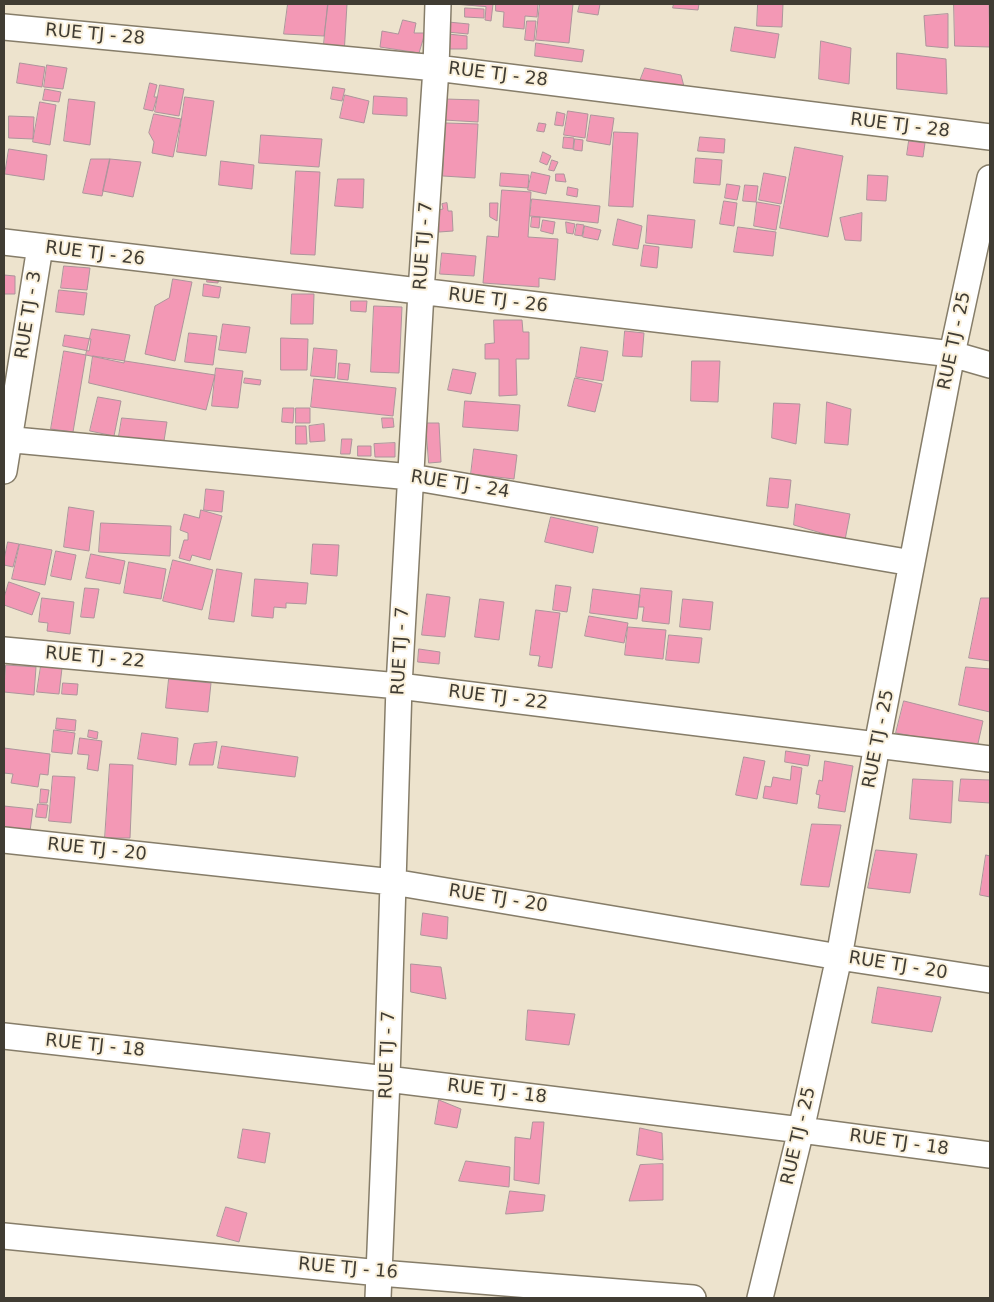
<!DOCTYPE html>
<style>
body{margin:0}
#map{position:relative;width:994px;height:1302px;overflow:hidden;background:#ede3cd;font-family:"DejaVu Sans",sans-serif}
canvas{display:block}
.frame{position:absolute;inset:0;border:5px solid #403c33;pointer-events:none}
</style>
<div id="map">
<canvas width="994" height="1302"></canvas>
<div class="frame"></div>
</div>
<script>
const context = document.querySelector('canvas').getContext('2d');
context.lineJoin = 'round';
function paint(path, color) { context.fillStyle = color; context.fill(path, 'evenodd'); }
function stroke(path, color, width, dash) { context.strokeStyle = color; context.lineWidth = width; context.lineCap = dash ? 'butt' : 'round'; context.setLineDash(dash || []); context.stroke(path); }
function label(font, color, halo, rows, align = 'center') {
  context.font = font + ' "DejaVu Sans",sans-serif'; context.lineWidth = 4; context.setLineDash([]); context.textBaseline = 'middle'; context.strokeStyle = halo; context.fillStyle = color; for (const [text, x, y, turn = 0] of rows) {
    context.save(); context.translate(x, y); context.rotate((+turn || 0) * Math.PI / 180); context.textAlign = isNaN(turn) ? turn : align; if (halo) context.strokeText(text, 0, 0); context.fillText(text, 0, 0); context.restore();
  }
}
const building = new Path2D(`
 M288,4H328L324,36L284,34Z
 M328,4H347L344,55L323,54Z
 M454,4H493L491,21L485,20L486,7Z
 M496,4H538L537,17L525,16L524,29L503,27L504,12L496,11Z
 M540,4H573L569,43L536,40Z
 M580,4H600L598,15L578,12Z
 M674,4H699L698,10L673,8Z
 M758,4H783L782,27L757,26Z
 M954,4H989L990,47L955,46Z
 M465,8L484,9V18L465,17Z
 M948,14V48L926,46L924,16Z
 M403,20L416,23L414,33H425L419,53L380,47L382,31L398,34Z
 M527,21H536L534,41L525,40Z
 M448,22L469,24L468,34L447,32Z
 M735,27L779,34L775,58L731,51Z
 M448,34L467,36V49H447Z
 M821,41L851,48L849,84L819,79Z
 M536,43L584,50L582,62L535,56Z
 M897,53L946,59L947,94L897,89Z
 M20,63L45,67L42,87L17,83Z
 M47,65L67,68L63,89L44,87Z
 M645,68L681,75L686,94L638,86Z
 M150,83L157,85L154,97H157L153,111L144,109Z
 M160,85L184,89L179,116L155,112Z
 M333,87L345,89L342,101L331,99Z
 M45,89L61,92L59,102L43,100Z
 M345,95L369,101L364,123L340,118Z
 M374,96L407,98V116L373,114Z
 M185,97L214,101L206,156L177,152Z
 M69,99L95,102L90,145L64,141Z
 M445,99L479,100L478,122L444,120Z
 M40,102L56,105L50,145L33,142Z
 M568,111L588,114L585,138L564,135Z
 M557,112L565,114L563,126L555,125Z
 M154,114L181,119L173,157L152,153L154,142L149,133Z
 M591,115L614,118L610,145L587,141Z
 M9,116L34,117L33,139L9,138Z
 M446,123L478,124L475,178L443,176Z
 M539,123L546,124L544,132L537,131Z
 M614,132L638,133L633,207L609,206Z
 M261,135L322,139L319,167L259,163Z
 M564,137L574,138L573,149L563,148Z
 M700,137L725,139L724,153L698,151Z
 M575,139L583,140L582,151L574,150Z
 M909,141L925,143L923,157L907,155Z
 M795,147L843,156L828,237L780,228Z
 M9,149L47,155L44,180L5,174Z
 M543,152L551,156L547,165L540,162Z
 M696,158L722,160L720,185L694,183Z
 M91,159H110L102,196L83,193Z
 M110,159L141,162L133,197L103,191Z
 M552,160L558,162L554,171L549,170Z
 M221,161L254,165L252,189L219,185Z
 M296,171L320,172L315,255L291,254Z
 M532,172L550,176L546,194L528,190Z
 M501,173L529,175L528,188L500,186Z
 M764,173L786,177L781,204L759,200Z
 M556,174H564L566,182L556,181Z
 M868,175L888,176L886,201L867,200Z
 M338,179H364L363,208L335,206Z
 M727,184L740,186L737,200L725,198Z
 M745,185L758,186L756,202L743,201Z
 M568,187L578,189L577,197L567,195Z
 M502,190L531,192L528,237L558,239L555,280L539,278V287L483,283L487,236L498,237Z
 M532,199L600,206L598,223L530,216Z
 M724,201L737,203L734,226L720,224Z
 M757,202L780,206L776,230L754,226Z
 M447,203L448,211H452L453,231L439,232L438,210L443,209L442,204Z
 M490,203H498L497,221L490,217Z
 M862,213L861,241L845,240L840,218Z
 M648,215L695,220L692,248L646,243Z
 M532,217H540L539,228L531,227Z
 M618,219L642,226L638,249L613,245Z
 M543,220L555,222L553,234L541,231Z
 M566,222L575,224L573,234L567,233Z
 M577,224L584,225L582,236L575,235Z
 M585,226L601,230L598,240L583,237Z
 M738,227L776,232L773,256L734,252Z
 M644,245L659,247L657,268L641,266Z
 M442,253L476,256L474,276L440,274Z
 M64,266L90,268L87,290L61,288Z
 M208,274L219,276L218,283L207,282Z
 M4,275L15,276V294H4Z
 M173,279L192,282L175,361L145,354L155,306L169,298Z
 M204,284L221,287L219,298L203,296Z
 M59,290L87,293L84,315L56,312Z
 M292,294H314L313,324H291Z
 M351,301H367L366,312L351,311Z
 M374,306L402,307L399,373L371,372Z
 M494,320H522L523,332H529V359H516L517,395L499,396V359H485V344L494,343Z
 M223,324L250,327L246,353L219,350Z
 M92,329L130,335L124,363L86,355Z
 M625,331L644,333L642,357L623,356Z
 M189,333L217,336L213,365L185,362Z
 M65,335L91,339L89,351L63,346Z
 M281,338L308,339L307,370H281Z
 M581,347L608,351L603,381L576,377Z
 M314,348L337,350L335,378L311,376Z
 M64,351L86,355L73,432L51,429Z
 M93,356L215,375L206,410L89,383Z
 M692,361H720L718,402L691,401Z
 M339,363L350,364L348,380L338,379Z
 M216,368L243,371L238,408L212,406Z
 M453,369L476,373L471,394L448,390Z
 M245,378L261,380L260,385L244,383Z
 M575,378L602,384L595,412L568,406Z
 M314,379L396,388L393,416L311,407Z
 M98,397L121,401L114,436L90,431Z
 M465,401L520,405L518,431L463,427Z
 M827,402L851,409L848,445L825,443Z
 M774,403L800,404L796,444L772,438Z
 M283,408H294L293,423L282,422Z
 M296,408H310V423H296Z
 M122,418L167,422L163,447L118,442Z
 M382,418H393L394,427L383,428Z
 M426,423H439L441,462L429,463Z
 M324,424L325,441L310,442L309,426Z
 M296,426H306L307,444H296Z
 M342,439H352L350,454H341Z
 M395,443V457H375L374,444Z
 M358,446H371V456H358Z
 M474,449L517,455L514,479L471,474Z
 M770,478L791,480L788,508L767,506Z
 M206,489L224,491L222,512L204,510Z
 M796,504L850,514L845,540L794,525Z
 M69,507L94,511L89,551L64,547Z
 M201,510L222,516L210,560L192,555L190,561L179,558L184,540H188V533L180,530L184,514L199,518Z
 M551,517L598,527L593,553L545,542Z
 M101,523L171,526L170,556L99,552Z
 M8,542L19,544L13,567L4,565V560Z
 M20,544L52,550L45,585L12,579Z
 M313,544L339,545L337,576L311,574Z
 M56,551L76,555L71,580L51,576Z
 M91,554L125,561L120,584L86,578Z
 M173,560L213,570L202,610L163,601Z
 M129,562L166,569L161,599L124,593Z
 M217,569L242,573L234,622L209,619Z
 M255,579L308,583L306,604L286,603V608L274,607L273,618L252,616Z
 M9,582L40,593L32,615L4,605V598Z
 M556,585L571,587L567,612L553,610Z
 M85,588L99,589L94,618L81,617Z
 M641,588L672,591L669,624L642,621L644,607H639Z
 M593,589L640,595L637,619L590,613Z
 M427,594L450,597L445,637L422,635Z
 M42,598L74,602L70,634L47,631L48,623L39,622Z
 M981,598H990V661L969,658Z
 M480,599L504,602L499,640L475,637Z
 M683,599L713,602L710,630L680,627Z
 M536,610L560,613L552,668L538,666L540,656L530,655Z
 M589,616L628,623L624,643L585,636Z
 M628,627L666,630L663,659L625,655Z
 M669,635L702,638L699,663L666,660Z
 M419,649L440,652L439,664L418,662Z
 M6,665L36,667L34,695L4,692Z
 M41,666L62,668L59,694L37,692Z
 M966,667L990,669V712L959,705Z
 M169,679L211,683L208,712L166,708Z
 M63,683L78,684L77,695L62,694Z
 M904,701L983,721L977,748L896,733Z
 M57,718L76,720L75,731L56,729Z
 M54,730L75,733L72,754L52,752Z
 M89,730L98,732L97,739L88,737Z
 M142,733L178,738L176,765L138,759Z
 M80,738L102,741L98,771L87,769L89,755L78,754Z
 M217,742L213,765H189L194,744Z
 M222,746L298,757L295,777L218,768Z
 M4,748L50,754L48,775L40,774L38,787L11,783L13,774L4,773Z
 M786,751L810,755L808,766L785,762Z
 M744,757L765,761L757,799L736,795Z
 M825,761L853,766L845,812L818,808L820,795L816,794L819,780L822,781Z
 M110,764L133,765L130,838H105Z
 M792,766L802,768L797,804L763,798L765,786L771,787L773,777L790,780Z
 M53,776L75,777L71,823L49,821Z
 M913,779L953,781L951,823L910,819Z
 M961,779L990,780V803L959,801Z
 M41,789L49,790L47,803H40Z
 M38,804L48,805L46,818L36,817Z
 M4,806L33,809L30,831L4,828Z
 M812,824L841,825L829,887L801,885Z
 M876,850L917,854L910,893L868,888Z
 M986,855L990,856V897L980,895Z
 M423,913L448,917L447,939L421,935Z
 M411,964L441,967L446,999L411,992Z
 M878,987L941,997L932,1032L872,1023Z
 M528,1010L575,1014L569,1045L526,1040Z
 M439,1100L461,1109L457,1128L435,1124Z
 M533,1122H544L539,1184L514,1180L515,1137L530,1139Z
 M640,1128L662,1133L663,1160L637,1155Z
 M243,1129L270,1133L265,1163L238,1158Z
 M466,1161L510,1167L509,1187L459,1181Z
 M663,1164V1200L629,1201L640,1165Z
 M510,1191L545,1195L543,1211L506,1214Z
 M226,1207L247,1213L239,1242L217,1236Z`);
const minor = new Path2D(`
 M4,27L436,68L990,137
 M4,242L952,354L990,365
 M4,439L411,477L912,563
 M4,471L40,247
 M4,650L399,686L990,759
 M4,840L393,882L839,957L990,980
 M4,1036L387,1079L801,1130L990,1155
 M4,1236L380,1273L693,1298
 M378,1298L387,1079L399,686L421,292L436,68L438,4
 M760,1298L801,1130L839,957L877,745L952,354L990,178`);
const streetNames = [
 ["RUE TJ - 28",95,35,5],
 ["RUE TJ - 28",498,75,7],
 ["RUE TJ - 28",900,126,7],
 ["RUE TJ - 7",424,246,-86],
 ["RUE TJ - 26",95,254,7],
 ["RUE TJ - 26",498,301,7],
 ["RUE TJ - 3",29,315,-81],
 ["RUE TJ - 25",955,341,-78],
 ["RUE TJ - 24",460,485,9],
 ["RUE TJ - 7",401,651,-87],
 ["RUE TJ - 22",95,658,5],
 ["RUE TJ - 22",498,698,7],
 ["RUE TJ - 25",879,739,-79],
 ["RUE TJ - 20",97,850,6],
 ["RUE TJ - 20",498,899,9],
 ["RUE TJ - 20",898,966,9],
 ["RUE TJ - 18",95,1046,6],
 ["RUE TJ - 7",388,1055,-88],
 ["RUE TJ - 18",497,1092,7],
 ["RUE TJ - 25",799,1136,-77],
 ["RUE TJ - 18",899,1143,8],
 ["RUE TJ - 16",348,1269,5]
];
paint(building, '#f398b5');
stroke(building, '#ad949b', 1);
stroke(minor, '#867d69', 28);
stroke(minor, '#fff', 25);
label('18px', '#403c33', '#faf0da', streetNames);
</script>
